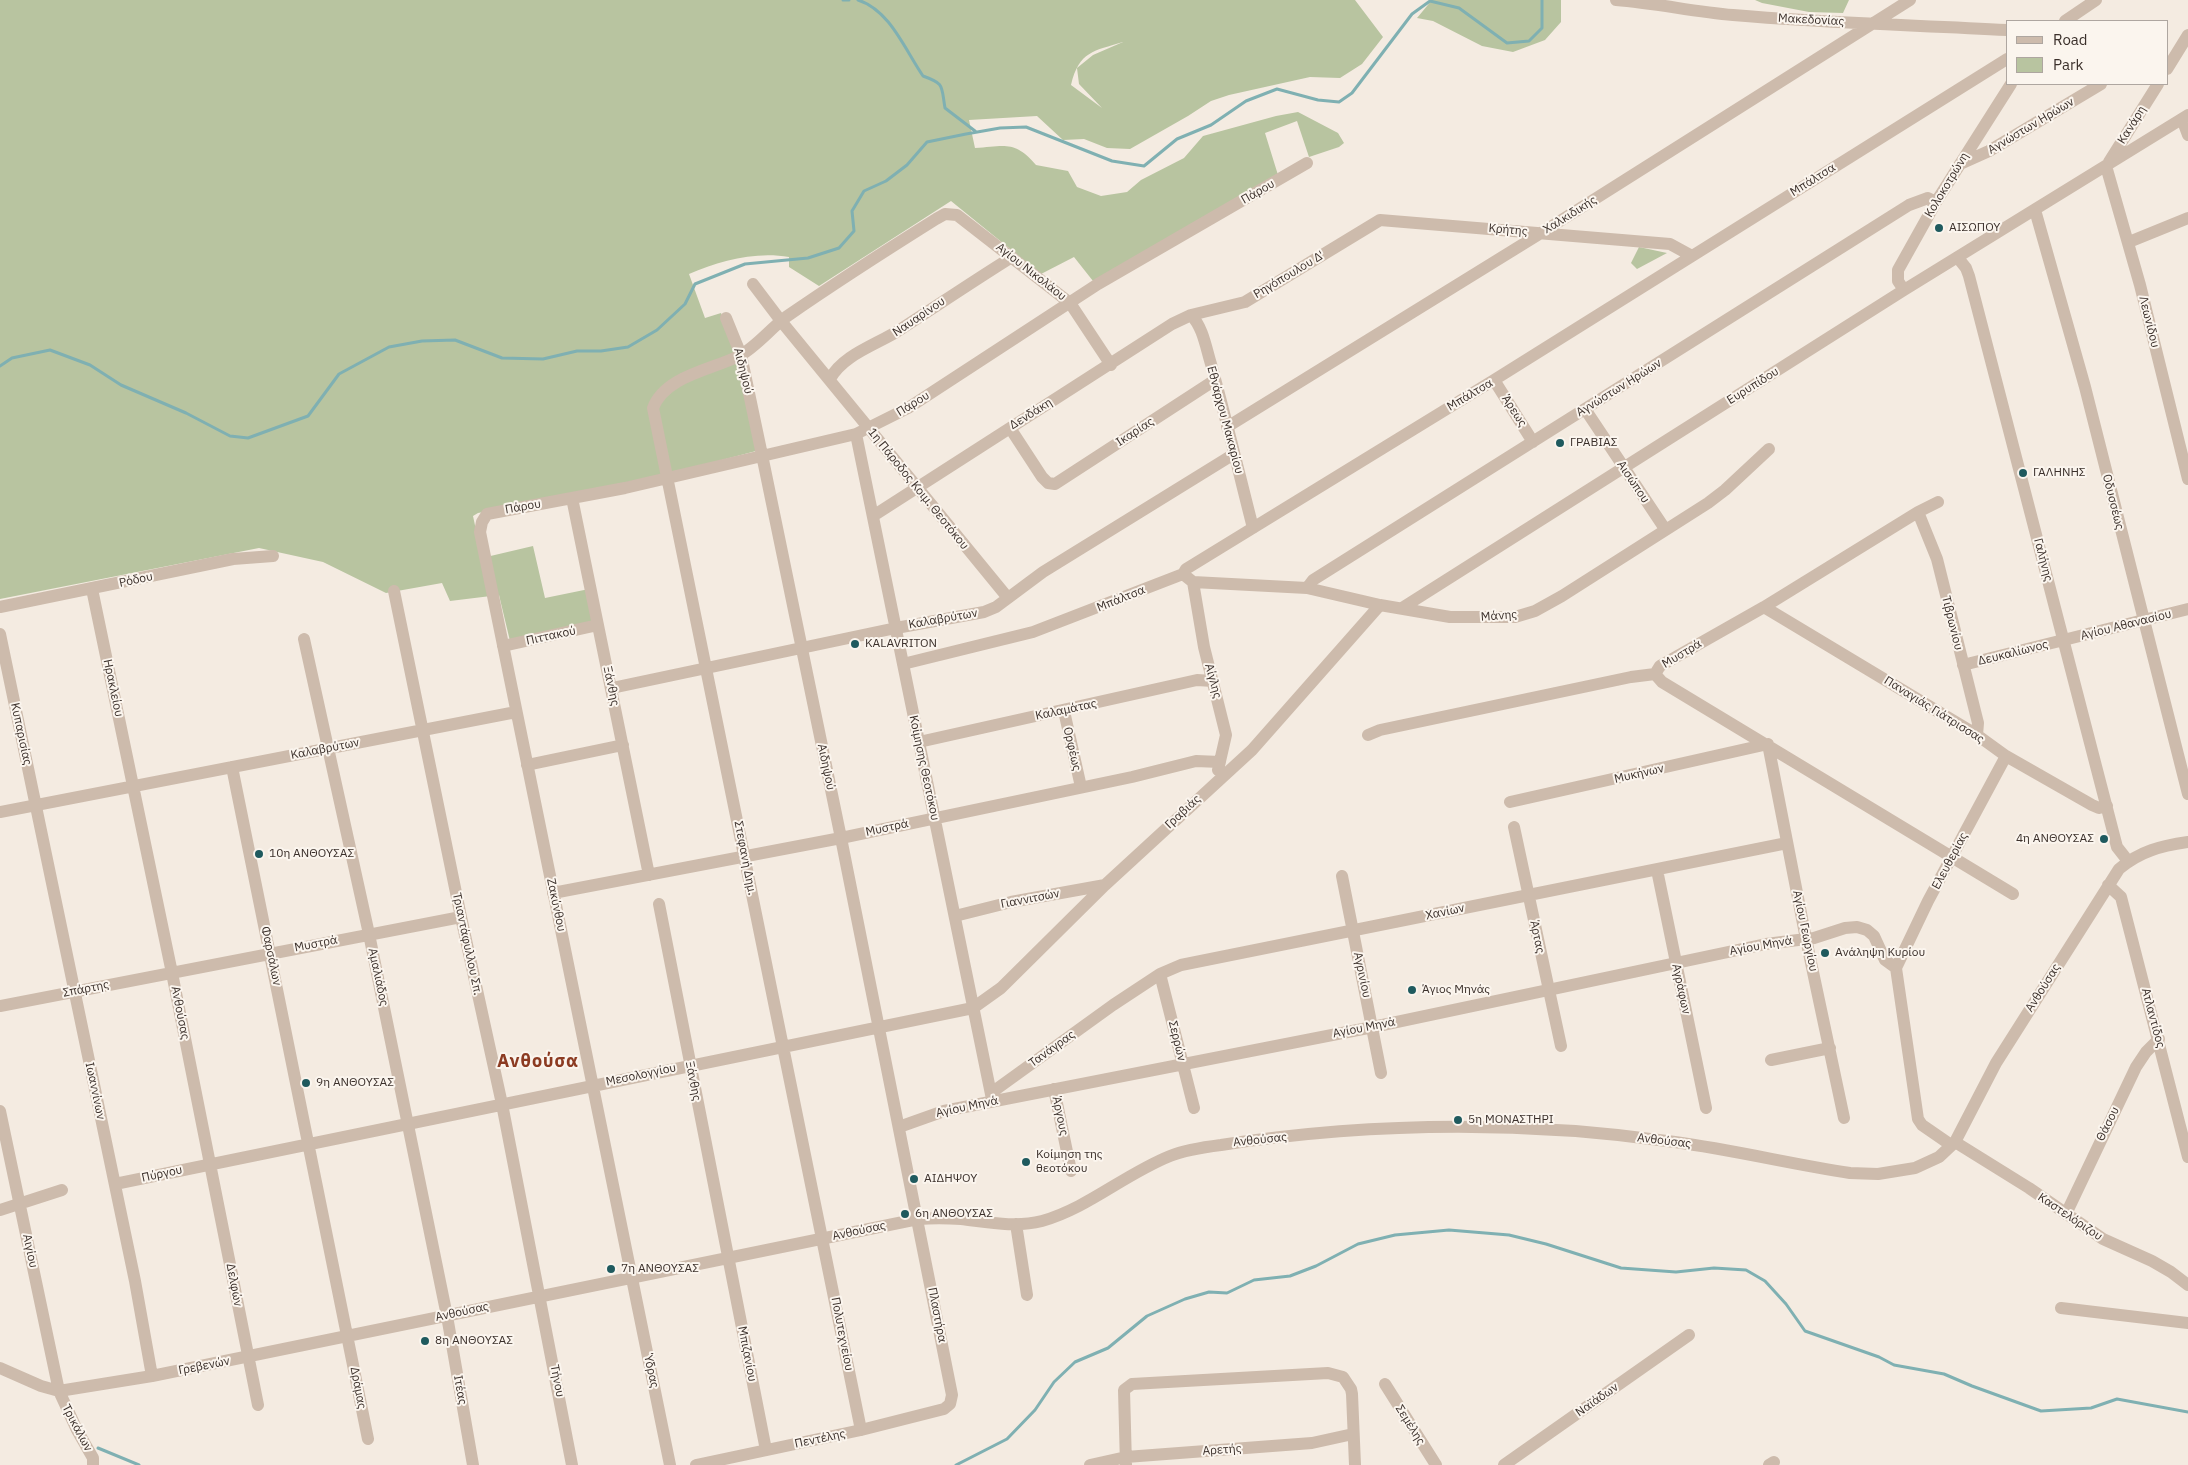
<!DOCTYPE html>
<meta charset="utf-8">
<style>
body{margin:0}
#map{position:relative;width:2188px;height:1465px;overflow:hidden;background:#f4ebe1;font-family:"IBM Plex Sans",sans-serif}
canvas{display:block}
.legend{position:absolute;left:2006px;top:20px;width:162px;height:65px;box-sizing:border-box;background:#fbf5ee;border:1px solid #aea6a0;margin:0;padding:6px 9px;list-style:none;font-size:15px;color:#3b302b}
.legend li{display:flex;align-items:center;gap:10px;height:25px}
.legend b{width:25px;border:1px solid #aea6a0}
</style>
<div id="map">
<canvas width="2188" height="1465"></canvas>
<ul class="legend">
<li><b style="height:6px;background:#cdbbac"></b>Road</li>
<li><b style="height:14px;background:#b8c4a0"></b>Park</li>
</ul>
</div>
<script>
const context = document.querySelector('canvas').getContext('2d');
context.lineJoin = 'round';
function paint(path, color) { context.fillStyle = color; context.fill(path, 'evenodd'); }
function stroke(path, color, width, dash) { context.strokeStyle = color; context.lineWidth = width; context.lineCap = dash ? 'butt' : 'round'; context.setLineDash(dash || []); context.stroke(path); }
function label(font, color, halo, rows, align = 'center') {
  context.font = font + ' "IBM Plex Sans",sans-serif'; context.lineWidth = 4; context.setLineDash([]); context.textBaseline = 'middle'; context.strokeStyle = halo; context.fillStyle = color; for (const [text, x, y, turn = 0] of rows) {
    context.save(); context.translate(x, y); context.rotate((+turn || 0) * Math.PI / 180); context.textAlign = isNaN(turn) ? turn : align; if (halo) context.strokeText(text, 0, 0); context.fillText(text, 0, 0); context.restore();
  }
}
const green = new Path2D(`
 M0,0H1355L1383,37L1362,64L1340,78L1310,77L1229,95L1211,101L1188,116L1130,149L1107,148L1084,139L1063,140L1037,116L969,120L975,148C1005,146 1015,140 1036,165L1068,171L1077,187L1101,196L1127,192L1141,180L1184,158L1203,136L1276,116L1298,112L1338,133L1344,143L1339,147L1309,157L1297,121L1265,133L1278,175L1093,281L1074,257L1041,274L951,201L819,286L789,267V257C755,251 719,261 689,274L705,318L721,313L735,351L756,451L620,487L478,513L473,516L482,558L533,546L545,598L589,589L597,622L510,641L499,595L450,601L442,583L386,593L323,562L259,548L0,599ZM1123,42L1093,55L1077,68L1079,84L1102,108L1071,85C1079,51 1094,51 1123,42Z
 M1432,0H1561V22L1545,40L1513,52L1482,46L1433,21L1417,18Z
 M1755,0H1849L1843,13L1809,12L1762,3Z
 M1639,247L1667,253L1637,269L1631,263Z`);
const stream = new Path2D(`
 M843,0H849
 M858,0C890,10 905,50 923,76C945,84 941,85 945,108L975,131
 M0,366L12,358L50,350L90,365L121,385L186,413L230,436L248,438L308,416L339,374L389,347L422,341L455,340L502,358L543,359L577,351H601L628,347L657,330L685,304L695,284L745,264L808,258L839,248L854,231L852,211L864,191L886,181L907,165L927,142L966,134L1000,128L1026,127L1112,161L1144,166L1177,139L1211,125L1246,101L1277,89L1318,100L1339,102L1352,93L1412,14L1430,1L1459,8L1507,43L1529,41L1542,28V0
 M98,1448L139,1465
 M956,1465L1007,1439L1035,1410L1054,1382L1075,1362L1108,1348L1147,1316L1185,1299L1209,1292L1227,1293L1254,1280L1290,1276L1316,1266L1358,1244L1395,1235L1449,1230L1509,1235L1546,1244L1621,1268L1676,1272L1714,1268L1746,1270L1765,1281L1786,1304L1805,1331L1879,1357L1894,1365L1944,1374L1972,1386L2041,1411L2091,1408L2117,1399L2188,1412`);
const minor = new Path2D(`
 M1616,0C1656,3 1694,12 1733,15C1824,23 1916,25 2007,30
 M2065,21L2096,0
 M2167,69L2188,35
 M2182,119L2188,135
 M2109,162L2158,84
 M1960,164L1989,151L2101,84
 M2106,166L2140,285L2188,479
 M2035,210L2085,387L2188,794
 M2129,242L2188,218
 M1958,258L1966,268L1969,276L2117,847L2128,861
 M753,284L781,321L1008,598
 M1904,290L1898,281V270L1936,202L2011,84
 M1191,315C1203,327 1206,348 1211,364C1226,418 1239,473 1253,528
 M830,379C843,354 879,344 901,329C938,305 975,280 1012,257
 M1494,380L1533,442
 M1585,409L1665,529
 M1227,427L1541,233L1910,0
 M1010,428L1042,477L1048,483L1055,484L1215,380
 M856,434L992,1099
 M572,498L649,875
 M1918,512L1937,559L1978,723L1977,735
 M873,516L1172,324L1191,315L1245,302L1380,220L1670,244L1692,256
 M1183,574L1193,582L1307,588L1380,605L1450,617H1515L1535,611L1562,596L1708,503L1725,490L1769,449
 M1193,582L1204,647L1226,735L1218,770
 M1307,588L1313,580L1909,205L1928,198L1936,202
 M92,589L172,973L258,1405
 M394,591L461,917L502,1104L572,1465
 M0,607L233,559L273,556
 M1764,607L1977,735L2006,756L2092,805L2099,808L2107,806
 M1402,608L1904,290L2188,115
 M0,634L135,1281L152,1376
 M304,639L369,934L447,1316L473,1465
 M503,646L598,625
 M903,664L1033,632L1183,574L1186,569L1494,380L2007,59
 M1963,665L2188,609
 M1655,674L1662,682L2013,894
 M1655,674L1660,666L1764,607L1918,512L1938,502
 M612,688L896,628L984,612L996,607L1043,572L1234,454
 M1064,711L1081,787
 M1368,735L1380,730L1631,677L1655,674
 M919,742L1197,680L1213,681
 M527,765L623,745
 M232,767L368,1439
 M1510,802L1768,744L1806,939L1844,1118
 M0,812L516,712
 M1514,827L1561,1046
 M1657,870L1706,1108
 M1342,876L1381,1073
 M2108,885L2121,897L2188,1157
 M553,893L841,838L1132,777L1196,761L1220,762
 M659,904L766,1450
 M955,916L1011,902L1105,885
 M1896,968L1928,901L2006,756
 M1160,974L1194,1108
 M0,1006L461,917
 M1771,1060L1830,1048
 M1054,1089L1071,1171
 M991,1093L1113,1005L1160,974L1181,965L1787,843
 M0,1111L59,1391L77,1430L93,1458V1465
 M899,1127L944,1111L1373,1027L1766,944L1814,938L1845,928L1857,927L1867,930L1874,936L1885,960L1896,968L1918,1119L1922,1125L1951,1145
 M1955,1142L2029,1188L2103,1239L2152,1261L2171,1272L2188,1285
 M115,1184L973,1008L1001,988L1105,885L1252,750L1380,605
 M0,1210L62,1190
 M2066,1214L2136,1067L2146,1052L2159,1039
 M1016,1224L1027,1295
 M2061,1308L2188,1323
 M0,1368L41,1386L59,1391L152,1376L918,1219C932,1218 946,1218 961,1219C987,1222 1015,1228 1042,1221C1088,1208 1125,1174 1170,1156C1185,1150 1205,1147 1221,1145C1371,1122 1525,1121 1675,1142C1734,1150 1791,1164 1850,1173L1878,1174L1915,1168L1939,1157L1955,1142L1996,1063L2119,869C2140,851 2161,846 2188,842
 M1385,1384L1436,1465
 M861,1430L653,408C665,376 711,370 739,356C756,347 770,329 786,317C835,283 885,251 936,219L945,214L957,215L1070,303L1111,365
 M670,1465L480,532L482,522L487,514L625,488L856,434L908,408L1098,284L1307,163
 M696,1465L861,1430L944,1409L950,1404L952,1395L841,838L762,455L741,355L726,318
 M1090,1465L1126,1457L1312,1443L1353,1434
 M1126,1465L1124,1390L1132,1384L1328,1373L1343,1377L1351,1389L1352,1394L1355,1465
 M1504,1465L1689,1335
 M1769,1465L1774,1462`);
const markers = [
 [1939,228,5,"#1f5a5e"],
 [1560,443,5,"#1f5a5e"],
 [2023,473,5,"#1f5a5e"],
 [855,644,5,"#1f5a5e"],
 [2104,839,5,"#1f5a5e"],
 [259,854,5,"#1f5a5e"],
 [1825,953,5,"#1f5a5e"],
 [1412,990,5,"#1f5a5e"],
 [306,1083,5,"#1f5a5e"],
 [1458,1120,5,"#1f5a5e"],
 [1026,1162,5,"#1f5a5e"],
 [914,1179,5,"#1f5a5e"],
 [905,1214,5,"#1f5a5e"],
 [611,1269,5,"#1f5a5e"],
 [425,1341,5,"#1f5a5e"]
];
const streetNames = [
 ["Μακεδονίας",1811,20,3],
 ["Κανάρη",2132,125,-58],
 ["Αγνώστων Ηρώων",2031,126,-31],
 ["Μπάλτσα",1813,180,-32],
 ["Κολοκοτρώνη",1947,185,-59],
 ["Πάρου",1258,192,-30],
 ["Χαλκιδικής",1570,215,-32],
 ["Κρήτης",1508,230,5],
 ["Αγίου Νικολάου",1031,272,38],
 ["Ρηγόπουλου Δ'",1289,275,-31],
 ["Ναυαρίνου",919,317,-34],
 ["Λεωνίδου",2149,322,76],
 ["Αιδηψού",743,371,76],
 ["Ευρυπίδου",1753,386,-32],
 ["Αγνώστων Ηρώων",1619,388,-32],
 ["Μπάλτσα",1470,395,-31],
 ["Πάρου",913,404,-32],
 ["Άρεως",1514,411,57],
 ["Δενδάκη",1031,414,-32],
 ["Εθνάρχου Μακαρίου",1225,420,75],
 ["Ικαρίας",1135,432,-33],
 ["Αισώπου",1633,482,56],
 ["1η Πάροδος Κοιμ. Θεοτόκου",918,489,51],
 ["Οδυσσέως",2113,502,76],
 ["Πάρου",523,507,-10],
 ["Γαλήνης",2043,560,75],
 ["Ρόδου",136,580,-12],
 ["Μπάλτσα",1121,599,-22],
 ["Μάνης",1499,616,-4],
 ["Καλαβρύτων",943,619,-10],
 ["Τιβρωνίου",1952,623,76],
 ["Αγίου Αθανασίου",2126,625,-14],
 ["Πιττακού",551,636,-12],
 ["Δευκαλίωνος",2013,653,-14],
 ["Μυστρά",1682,654,-31],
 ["Αίγλης",1213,681,75],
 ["Ξάνθης",611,686,78],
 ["Ηρακλείου",113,688,78],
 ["Καλαμάτας",1066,710,-12],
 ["Παναγιάς Γιάτρισσας",1934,710,32],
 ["Κυπαρισίας",21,734,78],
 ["Καλαβρύτων",325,749,-11],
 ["Ορφέως",1072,749,77],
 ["Αιδηψού",826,767,78],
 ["Κοίμησης Θεοτόκου",924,768,78],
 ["Μυκήνων",1639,774,-13],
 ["Γραβιάς",1183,812,-43],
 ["Μυστρά",887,828,-12],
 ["Στεφανή Δημ.",745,858,79],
 ["Ελευθερίας",1950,861,-62],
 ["Γιαννιτσών",1030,899,-11],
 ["Ζακύνθου",556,905,78],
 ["Χανίων",1445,912,-12],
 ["Αγίου Γεωργίου",1805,931,78],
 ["Άρτας",1537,937,78],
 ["Μυστρά",316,944,-11],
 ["Τριαντάφυλλου Σπ.",467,944,78],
 ["Αγίου Μηνά",1761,946,-10],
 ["Φαρσάλων",271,956,78],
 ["Αγρινίου",1362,975,78],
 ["Αμαλιάδος",378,977,78],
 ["Ανθούσας",2043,988,-58],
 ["Σπάρτης",86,989,-11],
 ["Αγράφων",1681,989,78],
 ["Ανθούσας",180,1013,79],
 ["Ατλαντίδος",2153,1018,75],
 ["Αγίου Μηνά",1364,1028,-11],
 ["Σερρών",1177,1041,76],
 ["Τανάγρας",1052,1049,-36],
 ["Μεσολογγίου",641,1075,-12],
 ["Ξάνθης",693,1081,79],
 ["Ιωαννίνων",95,1091,78],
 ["Αγίου Μηνά",967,1107,-12],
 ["Άργους",1060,1116,78],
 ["Θάσου",2108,1124,-64],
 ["Ανθούσας",1260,1140,-6],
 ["Ανθούσας",1664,1141,7],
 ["Πύργου",162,1174,-12],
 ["Καστελόριζου",2070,1217,34],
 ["Ανθούσας",859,1231,-12],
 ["Αιγίου",30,1251,78],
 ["Δελφών",234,1285,79],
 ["Ανθούσας",462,1312,-12],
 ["Πλαστήρα",937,1315,79],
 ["Πολυτεχνείου",842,1334,79],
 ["Μπιζανίου",747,1354,79],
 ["Γρεβενών",204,1366,-11],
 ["Ύδρας",651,1371,78],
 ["Τήνου",557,1381,79],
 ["Δράμας",358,1388,79],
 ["Ιτέας",460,1390,80],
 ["Ναϊάδων",1597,1400,-35],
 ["Σεμέλης",1410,1425,58],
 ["Τρικάλων",77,1428,62],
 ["Πεντέλης",820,1439,-12],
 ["Αρετής",1222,1450,-4]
];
const poiNames = [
 ["ΑΙΣΩΠΟΥ",1949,228],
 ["ΓΡΑΒΙΑΣ",1570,443],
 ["ΓΑΛΗΝΗΣ",2033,473],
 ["KALAVRITON",865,644],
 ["4η ΑΝΘΟΥΣΑΣ",2094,839,"right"],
 ["10η ΑΝΘΟΥΣΑΣ",269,854],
 ["Ανάληψη Κυρίου",1835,953],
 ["Άγιος Μηνάς",1422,990],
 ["9η ΑΝΘΟΥΣΑΣ",316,1083],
 ["5η ΜΟΝΑΣΤΗΡΙ",1468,1120],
 ["Κοίμηση της",1036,1155],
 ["θεοτόκου",1036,1169],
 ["ΑΙΔΗΨΟΥ",924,1179],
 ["6η ΑΝΘΟΥΣΑΣ",915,1214],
 ["7η ΑΝΘΟΥΣΑΣ",621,1269],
 ["8η ΑΝΘΟΥΣΑΣ",435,1341]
];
const districtNames = [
 ["Ανθούσα",538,1062]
];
paint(green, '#b8c4a0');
stroke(stream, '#7fb0b2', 3);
stroke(minor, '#cdbbac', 12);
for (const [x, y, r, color] of markers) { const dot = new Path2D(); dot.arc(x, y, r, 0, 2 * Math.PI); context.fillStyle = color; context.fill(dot); stroke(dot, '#fbf5ee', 2); }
label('12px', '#3b302b', '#fbf5ee', streetNames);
label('12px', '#3b302b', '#fbf5ee', poiNames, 'left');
context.letterSpacing = '1px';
label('bold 18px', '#8c3b22', '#fbf5ee', districtNames);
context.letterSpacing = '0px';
</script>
